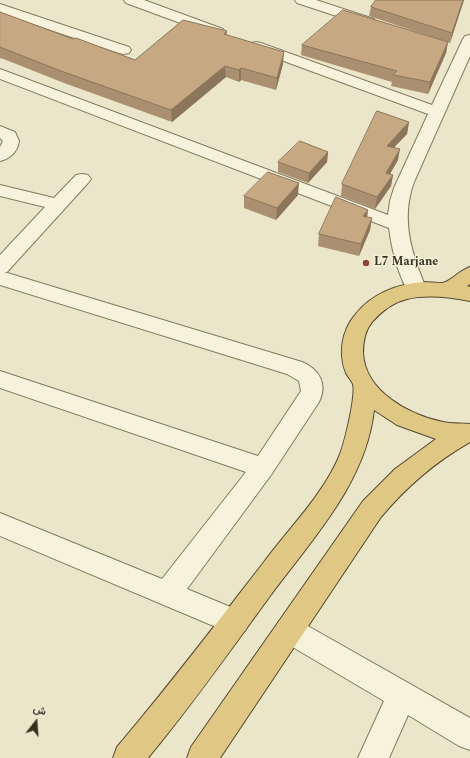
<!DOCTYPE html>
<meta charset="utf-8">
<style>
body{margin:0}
#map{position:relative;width:470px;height:758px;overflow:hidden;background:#ebe6c9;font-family:Spectral,Vazirmatn,serif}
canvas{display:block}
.north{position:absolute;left:16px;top:702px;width:40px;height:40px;-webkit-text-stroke:3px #f3efd8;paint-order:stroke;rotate:17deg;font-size:11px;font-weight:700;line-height:16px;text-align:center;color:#382f21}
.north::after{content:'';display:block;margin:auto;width:14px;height:18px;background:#382f21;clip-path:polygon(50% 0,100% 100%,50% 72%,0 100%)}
</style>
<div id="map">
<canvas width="470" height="758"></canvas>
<div class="north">ش</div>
</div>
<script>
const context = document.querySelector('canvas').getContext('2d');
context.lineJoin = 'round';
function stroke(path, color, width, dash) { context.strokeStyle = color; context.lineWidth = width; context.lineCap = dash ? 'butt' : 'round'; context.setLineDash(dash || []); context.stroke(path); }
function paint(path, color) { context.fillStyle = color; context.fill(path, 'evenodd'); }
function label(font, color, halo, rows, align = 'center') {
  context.font = font + ' Spectral,serif'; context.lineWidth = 3; context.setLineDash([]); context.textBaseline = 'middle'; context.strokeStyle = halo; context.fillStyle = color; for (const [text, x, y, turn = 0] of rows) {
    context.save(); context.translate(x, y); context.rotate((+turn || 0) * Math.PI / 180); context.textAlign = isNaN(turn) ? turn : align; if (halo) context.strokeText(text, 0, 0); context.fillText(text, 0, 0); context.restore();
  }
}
const minor = new Path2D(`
 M124,0H144L223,29L225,32L223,35L218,36L213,35L126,3Z
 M295,0H316L374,19L376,22L374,25L369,26L364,25L297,3Z
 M0,4L129,47L131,50L129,53L124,54L119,53L0,13Z
 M470,35V56L414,182C400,220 412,255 427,290L424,295L417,297L410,295C398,275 392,251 389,228L0,79V69L388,215L390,201L394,188L428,114L251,49L249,46L251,43L256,42L261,43L432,105L463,39L465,36Z
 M0,126L15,132L19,141C18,151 10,159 0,161V147L3,141L0,138Z
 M82,174L88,175L91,179L88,183L7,272H4L302,362C319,369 328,384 319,402L271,475L187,589L245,613L249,622L245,631L235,635L0,536V513L162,579L246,472L0,388V371L258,456L301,391L299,381L287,374L0,285V255L45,207L0,196V185L54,198L76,175Z
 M289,617L299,621L470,718V750L459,746L408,715L389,758H358L384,701L279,639L275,630L279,621Z`);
const trunk = new Path2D(`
 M470,267V284L467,286L470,287V301C449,297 427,294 407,299C393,302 381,312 372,322C365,331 363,342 363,353C365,392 410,415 443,422C452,424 461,423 470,424V442C435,462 407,486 381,517L220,758H187L191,747L363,501L395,469L436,439L397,425L374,410C366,483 312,539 270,596C230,651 191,706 148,758H113L117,747C168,687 216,624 264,562C290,527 324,494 340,454C345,441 356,396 353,384C351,380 348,377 346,373C338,353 342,331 355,315C371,294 397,284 423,282C429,282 436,283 442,283C450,282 460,270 470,267Z`);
const wall = new Path2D(`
 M376,0H464L450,43L369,16L371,7Z
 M0,12L73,39L135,60L227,31V35L283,64L276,90L241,80L239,82L226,77L172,122L64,83L1,58L0,59Z
 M448,42L446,53L428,94L391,86L392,82L301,55L302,45Z
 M409,122L407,134L394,147L398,160L390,174L393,175L391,186L375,209L341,196L342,184Z
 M328,152L327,162L308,183L278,172V162Z
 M298,195L276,220L244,208V196Z
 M367,217L372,218L370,230L359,256L318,246L319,234Z`);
const shadedWall = new Path2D(`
 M463,0H464L450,43L452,33Z
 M448,42L446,53L428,94L430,82Z
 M284,52L283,64L276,90L277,78Z
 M225,66L226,77L172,122L171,110Z
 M241,68V80L239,82V70Z
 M409,122L407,134L385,157L387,146Z
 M400,149L398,160L384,184L386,173Z
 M328,152L327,162L308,183L309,173Z
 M393,175L391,186L375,209L377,197Z
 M299,183L298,195L276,220L277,208Z
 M368,210L367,221L363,216Z
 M372,218L370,230L359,256L361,244Z`);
const building = new Path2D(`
 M376,0H463L452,33L371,7Z
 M343,10L448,42L430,82L393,75L397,71L302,45Z
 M0,12L73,39L76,38L135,60L183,20L227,31L224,34L284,52L277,78L241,68L239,70L225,66L171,110L61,71L0,47Z
 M377,111L409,122L387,146L400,149L386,173L393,175L377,197L342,184Z
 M300,141L328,152L309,173L278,162Z
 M268,172L299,183L277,208L244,196Z
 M336,197L368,210L363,216L372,218L361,244L319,234Z`);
const markers = [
 [366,263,4,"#8f4134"]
];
const poiNames = [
 ["L7 Marjane",374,263]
];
stroke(minor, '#86795f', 2);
stroke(trunk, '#544733', 2);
paint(minor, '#f6f2dc');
paint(trunk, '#dec884');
paint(wall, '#aa9070');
paint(shadedWall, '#8b765b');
paint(building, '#c6a882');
stroke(building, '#8b765b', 1);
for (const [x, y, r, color] of markers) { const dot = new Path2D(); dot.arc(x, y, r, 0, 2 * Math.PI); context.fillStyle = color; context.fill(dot); stroke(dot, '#f3efd8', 1.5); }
label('bold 12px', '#382f21', '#f3efd8', poiNames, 'left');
</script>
